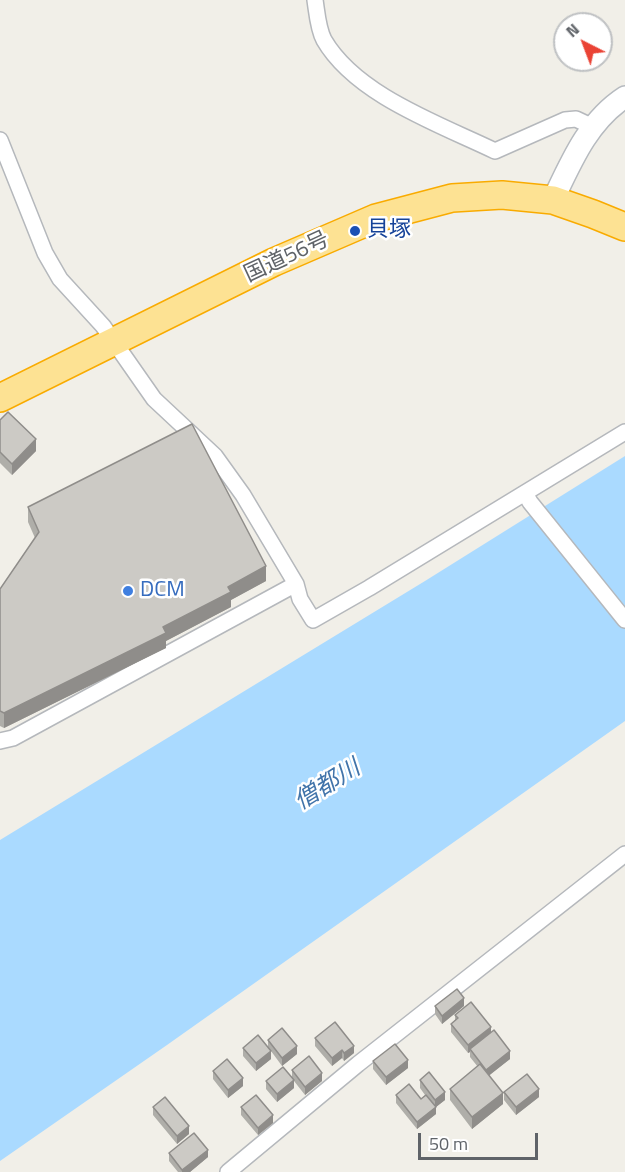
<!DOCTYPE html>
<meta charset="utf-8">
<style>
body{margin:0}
#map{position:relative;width:625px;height:1172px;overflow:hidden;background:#f1efe8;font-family:"Titillium Web",sans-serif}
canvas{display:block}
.north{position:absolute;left:553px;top:12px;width:60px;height:60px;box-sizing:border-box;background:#fff;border:2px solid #bfc1c3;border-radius:50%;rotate:318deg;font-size:16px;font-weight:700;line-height:24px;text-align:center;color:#5f6368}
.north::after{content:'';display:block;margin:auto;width:21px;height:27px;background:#ea4335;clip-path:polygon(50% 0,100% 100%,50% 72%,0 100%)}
.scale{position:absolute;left:418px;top:1133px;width:120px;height:27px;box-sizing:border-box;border:3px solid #5f6368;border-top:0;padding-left:8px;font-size:18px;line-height:21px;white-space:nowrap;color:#5f6368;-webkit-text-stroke:4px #fff;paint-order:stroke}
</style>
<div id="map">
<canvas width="625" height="1172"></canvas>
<div class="north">N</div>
<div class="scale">50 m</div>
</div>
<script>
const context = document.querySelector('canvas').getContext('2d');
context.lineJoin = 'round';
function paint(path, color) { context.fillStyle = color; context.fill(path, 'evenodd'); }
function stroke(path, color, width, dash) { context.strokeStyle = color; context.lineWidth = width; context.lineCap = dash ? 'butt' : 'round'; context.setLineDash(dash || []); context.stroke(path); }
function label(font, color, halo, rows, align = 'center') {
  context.font = font + ' "Titillium Web","Noto Sans JP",sans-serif'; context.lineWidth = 5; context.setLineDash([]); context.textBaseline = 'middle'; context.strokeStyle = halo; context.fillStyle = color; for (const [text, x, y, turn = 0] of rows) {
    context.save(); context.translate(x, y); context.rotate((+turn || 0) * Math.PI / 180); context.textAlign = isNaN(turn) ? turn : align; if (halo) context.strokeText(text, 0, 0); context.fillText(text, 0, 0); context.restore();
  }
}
const water = new Path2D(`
 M625,456V721L167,1045L0,1161V840L425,581Z`);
const street = new Path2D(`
 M315,0C317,13 318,29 324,40C356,95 439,124 495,151L565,120L576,119L593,127
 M0,140L45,253L60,279L103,326L154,399L215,456L243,495L296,584L300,599L313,620L369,588L625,432
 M525,493L530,502L625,620
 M0,741L13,738L296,584
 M228,1172L358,1064L625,854`);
const secondary = new Path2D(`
 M553,200C571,162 588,121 625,97`);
const highway = new Path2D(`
 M0,398L274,262L376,218L452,198L502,195L553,200L593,214L625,227`);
const wall = new Path2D(`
 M0,420L36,451L12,475L0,463Z
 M28,507L266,581L231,600V607L166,641V648L4,728L0,726V589L35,538L28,522Z
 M435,1006H464L442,1024L435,1014Z
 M455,1015L491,1033L510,1059L489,1075L503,1104L472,1129L450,1100V1089L478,1067L470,1057V1052L468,1053L451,1032V1024L455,1020Z
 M315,1038L354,1053L344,1061L342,1058L332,1066L315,1046Z
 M268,1040L297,1054L282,1066L271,1051V1059L256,1071L243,1056V1048H268Z
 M373,1061L408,1068L386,1085L373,1069Z
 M292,1070L322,1081L305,1095L294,1081V1088L277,1102L266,1089V1081L292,1077Z
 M213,1071L243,1086L228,1098L213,1079Z
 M420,1080L445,1100L436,1107V1114L417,1129L396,1103V1095L421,1099L425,1095L420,1088Z
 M504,1092L539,1097L516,1115L504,1100Z
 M153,1107L189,1134L177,1144L153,1115Z
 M241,1107L273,1123L258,1135L241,1115Z
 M169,1153L208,1157L190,1172H178L169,1161Z`);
const shadedWall = new Path2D(`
 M36,439V451L12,475V464Z
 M266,566V581L231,600V607L166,641V648L4,728V713L163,627L228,587Z
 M464,998V1006L442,1024V1016Z
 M491,1027V1035L470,1049V1052L468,1053V1045Z
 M297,1046V1054L282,1066V1058Z
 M354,1046V1053L344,1061V1053Z
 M342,1050V1058L332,1066V1058Z
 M271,1051V1059L256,1071V1063Z
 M510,1051V1059L486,1078V1070Z
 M408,1060V1068L386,1085V1077Z
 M322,1073V1081L305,1095V1087Z
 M243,1078V1086L228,1098V1090Z
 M294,1080V1088L277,1102V1094Z
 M539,1089V1097L516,1115V1107Z
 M445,1092V1100L436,1107V1114L417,1129V1122L435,1107V1100Z
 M503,1093V1104L472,1129V1117Z
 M273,1115V1123L258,1135V1128Z
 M189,1126V1134L177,1144V1136Z
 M208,1150V1157L190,1172H182V1170Z`);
const building = new Path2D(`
 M8,412L36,439L12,464L0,452V420Z
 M192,424L266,566L228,587L231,592L163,627L166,633L4,713L0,711V589L39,532L28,507Z
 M457,989L464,998L442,1016L435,1006Z
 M471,1002L491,1027L468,1045L451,1024L458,1018L455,1015Z
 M335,1022L354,1046L344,1053L342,1050L332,1058L315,1038Z
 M282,1028L297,1046L282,1058L268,1040Z
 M494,1030L510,1051L486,1070L470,1049Z
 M258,1035L271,1051L256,1063L243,1048Z
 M395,1044L408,1060L386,1077L373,1061Z
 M309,1056L322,1073L305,1087L292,1070Z
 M227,1059L243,1078L228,1090L213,1071Z
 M480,1064L503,1093L472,1117L450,1089Z
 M283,1067L294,1080L277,1094L266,1081Z
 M429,1072L445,1092L435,1100L420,1080Z
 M527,1074L539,1089L516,1107L504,1092Z
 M409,1084L421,1099L426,1095L436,1107L417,1122L396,1095Z
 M256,1095L273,1115L258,1128L241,1107Z
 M165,1097L189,1126L177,1136L153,1107Z
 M194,1133L208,1150L182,1170L169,1153Z`);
const markers = [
 [355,231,6,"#1a4fb4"],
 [128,591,6,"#3f7fe0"]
];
const transitNames = [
 ["貝塚",367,231]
];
const streetNames = [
 ["国道56号",287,258,-25]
];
const shopNames = [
 ["DCM",140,591]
];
const waterNames = [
 ["僧都川",328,786,-32]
];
paint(water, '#aadaff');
stroke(street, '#b5b8bc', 18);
stroke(secondary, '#b6babf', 24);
stroke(highway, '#f9ab00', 30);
stroke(street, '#fff', 15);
stroke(secondary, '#fff', 21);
stroke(highway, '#fde293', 27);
paint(wall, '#afaea9');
paint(shadedWall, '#8f8d8a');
paint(building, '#cccac5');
stroke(building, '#8f8d8a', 1.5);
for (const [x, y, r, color] of markers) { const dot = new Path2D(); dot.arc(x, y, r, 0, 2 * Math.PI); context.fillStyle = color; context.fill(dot); stroke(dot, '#fff', 2); }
label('22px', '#164399', '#fff', transitNames, 'left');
label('22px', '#5f6368', '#fff', streetNames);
label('22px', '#366cbe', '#fff', shopNames, 'left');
label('italic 24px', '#4174aa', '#fff', waterNames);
</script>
